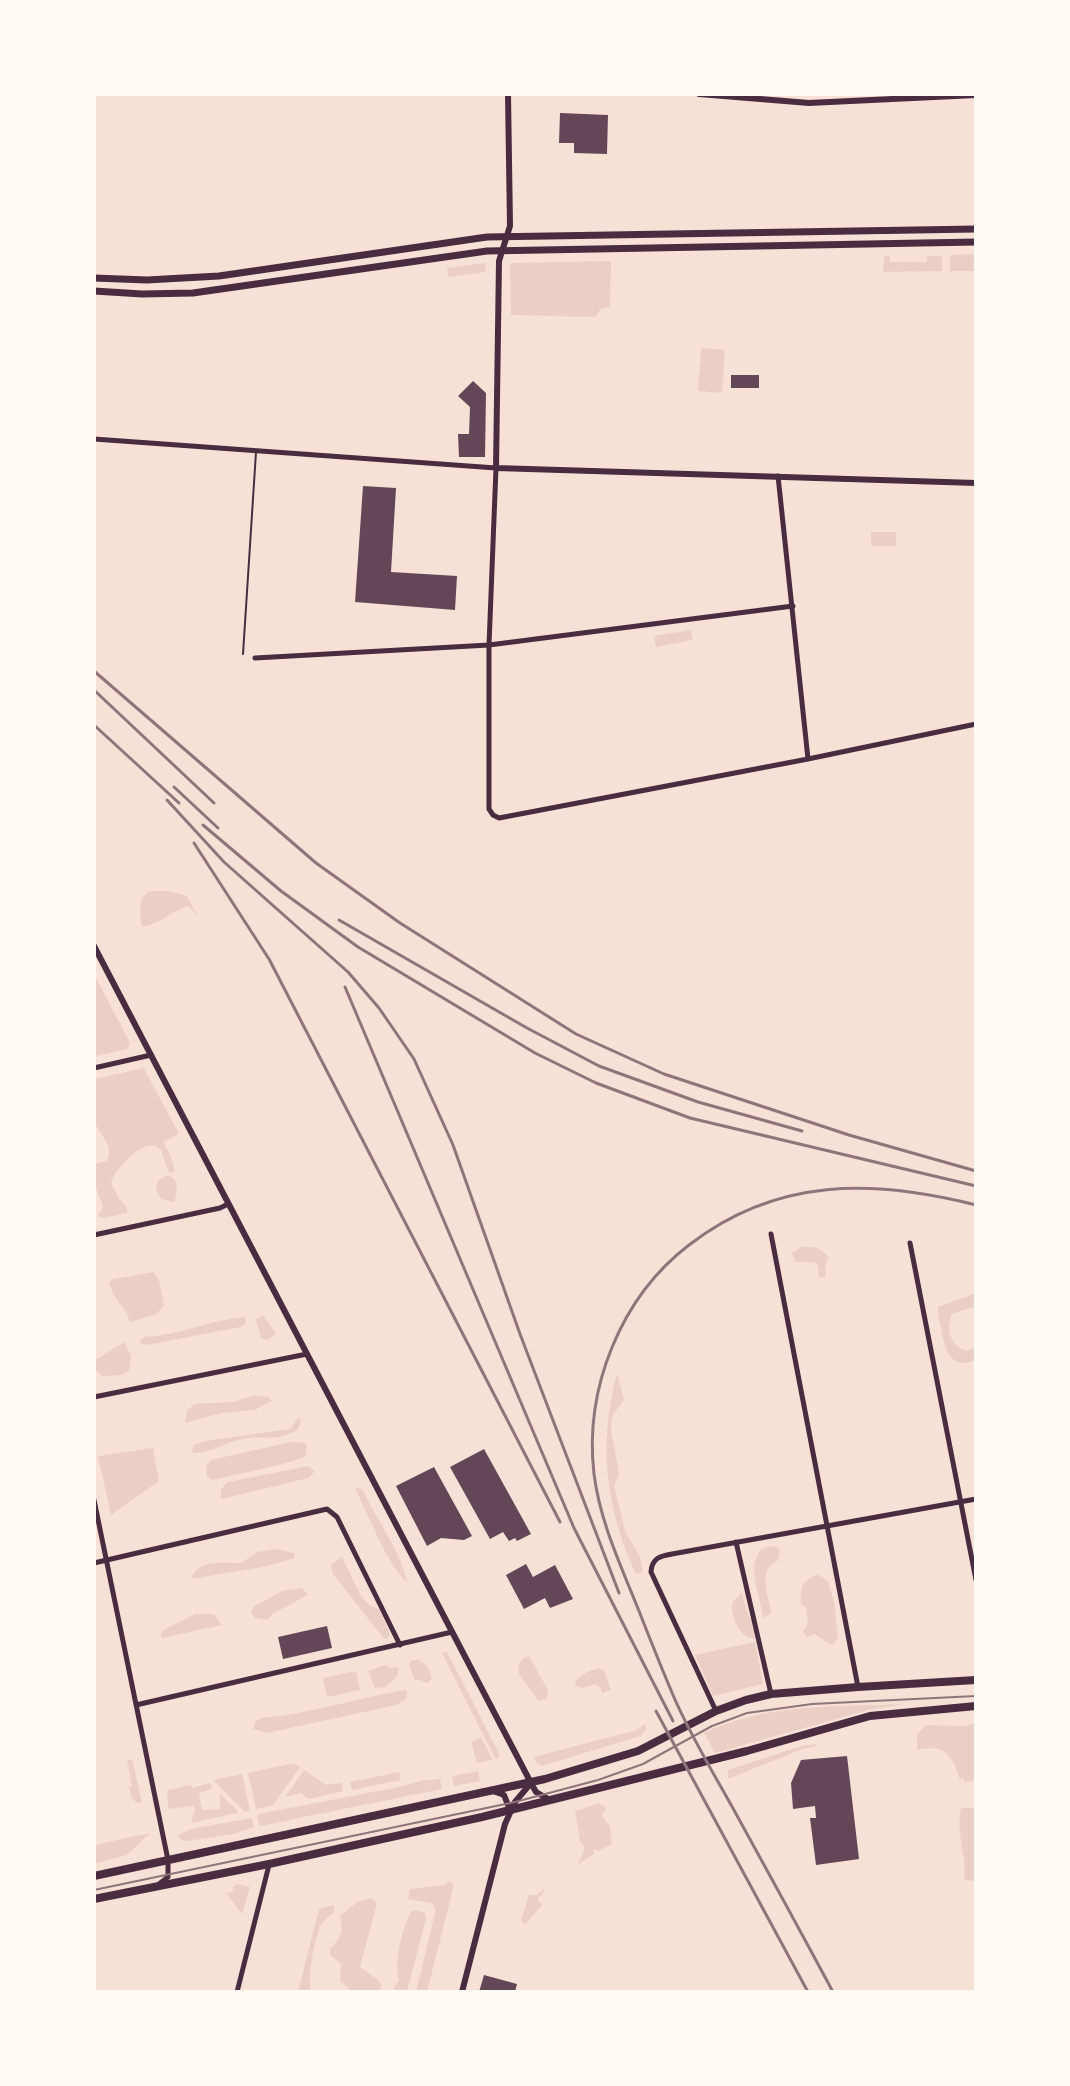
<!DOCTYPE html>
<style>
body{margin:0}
#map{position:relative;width:1070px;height:2086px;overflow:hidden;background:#f7e1d7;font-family:Raleway,sans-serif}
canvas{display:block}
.frame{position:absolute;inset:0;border:96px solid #fffaf5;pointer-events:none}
</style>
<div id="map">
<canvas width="1070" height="2086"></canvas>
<div class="frame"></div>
</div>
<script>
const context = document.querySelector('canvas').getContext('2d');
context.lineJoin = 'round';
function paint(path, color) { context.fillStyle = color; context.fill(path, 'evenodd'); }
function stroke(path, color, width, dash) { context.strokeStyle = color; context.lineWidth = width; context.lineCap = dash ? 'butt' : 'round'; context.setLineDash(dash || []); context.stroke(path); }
const green = new Path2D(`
 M976,254V271H950V255Z
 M884,256H890V262H927V256H942V271L883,272Z
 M611,261L610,307L601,309L595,317L511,315L510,263Z
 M485,263L486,272L448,277L447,268Z
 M701,348L725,350L722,393L698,391Z
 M871,532H896V546H871Z
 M691,630L693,640L656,647L654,636Z
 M151,891H170L187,896L198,917L188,906C171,911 158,926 142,926C140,913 137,897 151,891Z
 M94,974L130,1043L128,1049L94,1056Z
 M144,1068L179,1134L163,1142L171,1157L175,1172L169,1173L161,1150L156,1146C139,1142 117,1167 111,1183L119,1199L127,1207V1213L103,1218L98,1216L103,1206L94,1183V1164L107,1161C114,1144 102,1139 96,1125C90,1114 94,1092 94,1079Z
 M168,1175C181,1181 176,1190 175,1201L172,1202L161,1199L156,1190L158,1180Z
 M802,1247C814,1246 822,1248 829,1258L825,1265L826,1277H819L818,1265L814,1262H795L792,1253Z
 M154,1272L159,1280L164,1305L157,1314L130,1322C126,1307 113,1299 109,1283L112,1279Z
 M976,1293V1306L952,1314C945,1329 950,1345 966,1351L976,1347V1360C953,1370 946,1353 942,1334C941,1324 937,1317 938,1307Z
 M263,1315L276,1334L267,1340L261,1338L256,1320Z
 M245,1317L246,1323L241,1327L147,1345L141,1344L140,1341L145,1337C179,1335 211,1320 245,1317Z
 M124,1342L131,1355L129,1371L121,1375L102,1376L94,1368L96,1360Z
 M617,1373L624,1400L612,1416L611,1429L619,1474L614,1486L625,1531L640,1557L643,1572L636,1574C605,1506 598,1446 617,1373Z
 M255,1395L268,1397L272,1401L255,1410L222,1413L185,1423L187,1410L195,1404L233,1402Z
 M299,1417L301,1422L297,1430C271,1443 266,1435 242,1439C225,1442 211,1454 193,1453L192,1450L194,1445L205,1441L290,1429Z
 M291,1442L305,1443L307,1447L305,1457L283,1464L212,1480L207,1477L206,1466L211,1460Z
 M153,1448L159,1481L111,1515L98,1456Z
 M308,1466L315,1471L309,1478L221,1499V1489L228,1482Z
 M357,1487L362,1489C374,1514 403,1556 407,1582C388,1567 368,1513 355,1489Z
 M770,1546L779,1548C782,1566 769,1560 766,1574C763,1586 770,1602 771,1613L763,1618C761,1596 745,1567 762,1549Z
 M275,1549L294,1553L295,1558L263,1567L191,1579C199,1557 224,1564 241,1563L257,1552Z
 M342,1557L361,1596L369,1605L379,1609L390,1634L388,1638L384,1639L333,1574L331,1565Z
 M817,1574L828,1581L834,1602L838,1637L834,1644H829L815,1634L807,1637L803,1632L808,1624L806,1608L801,1604C800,1587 801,1582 817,1574Z
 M302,1588L308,1595L274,1613L267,1620L255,1618L251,1613L253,1607L282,1591Z
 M742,1592C744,1609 754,1623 755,1639C739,1638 731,1617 732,1603Z
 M195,1614H214L222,1625L162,1638L161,1633L165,1629Z
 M755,1642L763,1684L713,1696L695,1655Z
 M447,1652L500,1755L496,1760L442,1653Z
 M529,1656L548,1690L547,1699L538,1701L519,1674L518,1665L524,1658Z
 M418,1659L427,1666L432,1678L427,1683L418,1679L415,1681L409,1665L411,1661Z
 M385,1665L390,1668L397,1667L399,1670L397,1676L386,1687L375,1688L368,1671Z
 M599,1668L604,1670L611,1690L602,1693L600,1687L595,1684L582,1688L576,1686L575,1681L587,1672Z
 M356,1671L360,1690L327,1697L323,1678Z
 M405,1690L407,1693L406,1699L396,1705L267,1733L253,1729L255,1722L261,1718C309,1714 357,1698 405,1690Z
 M904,1704L868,1710L715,1753L704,1733C766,1703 837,1707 904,1704Z
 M976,1723V1781L964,1782L963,1778L960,1780C952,1754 944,1744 917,1750V1734L926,1725L965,1726Z
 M646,1724V1730L640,1736L542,1766L537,1763L533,1757L634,1731Z
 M481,1737L493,1760L477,1763L471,1742Z
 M816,1744V1746L800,1750L728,1779V1770L801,1746Z
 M132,1759L142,1802L137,1803L132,1798L129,1787L132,1786L127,1760Z
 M294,1763L300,1767L273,1805L256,1809L248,1773Z
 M304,1770L326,1785L341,1783L343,1791L308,1799L301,1793L285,1797Z
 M478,1771L480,1781L454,1786L452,1776Z
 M399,1772L401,1780L352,1790L350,1782Z
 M242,1774L250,1811L245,1812L213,1780Z
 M440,1779L442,1789L422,1793L260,1826L257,1818L259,1814L399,1787L424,1780Z
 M209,1783L213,1788L199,1793L202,1810L220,1809V1794L238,1811L237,1813L191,1823L195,1809L193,1806L168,1809L167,1790L191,1785L193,1788Z
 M599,1803L606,1808L602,1816L610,1827L612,1844L599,1851L593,1850L594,1854L578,1864L585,1848L580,1841L575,1811Z
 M961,1808H976V1881L965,1880C963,1872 965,1868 964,1860C962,1842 957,1827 961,1808Z
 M252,1818L254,1827L234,1834L187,1841L181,1840L178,1835L191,1829Z
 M150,1833L127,1855L94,1864V1845Z
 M449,1881L453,1884V1889L427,1992H416L436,1909L432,1903L408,1899L410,1889L445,1885Z
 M237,1884L250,1887L242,1914L226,1893L234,1892L232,1888Z
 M543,1890H546L537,1899L542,1905L525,1925L521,1920L529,1895H537Z
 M371,1898L377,1903L360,1967L377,1979L382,1986L378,1992H353L340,1981L341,1964L330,1955V1949C341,1939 344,1930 340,1916L357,1902Z
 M333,1905L335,1911C331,1915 324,1920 321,1925C314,1941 307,1976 311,1992H298L319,1909Z
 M415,1910L425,1913L426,1919L407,1992H398L393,1988L399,1981C394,1959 401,1933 411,1912Z`);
const building = new Path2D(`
 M560,113L608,115L607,154L574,153V143H559Z
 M731,375H759V388H731Z
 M473,381L486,393L485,457H459L458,434H469L470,407L458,396Z
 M363,486L396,488L391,572L457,576L455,610L355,602Z
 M484,1449L531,1534L517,1541L515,1538L509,1541L503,1532L490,1539L450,1467Z
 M434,1467L472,1536L464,1540L441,1538L427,1546L396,1486Z
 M526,1564L533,1577L555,1565L573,1599L550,1608L545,1598L524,1609L506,1575Z
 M327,1626L332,1648L283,1659L278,1637Z
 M847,1756L859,1859L816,1865L810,1818H816L815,1806L793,1809L791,1783L801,1760Z
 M484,1975L517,1984L515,1992H479Z`);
const service = new Path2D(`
 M243,654L256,452`);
const minor = new Path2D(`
 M94,439L496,468L489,645V809L493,815L499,818L808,759L976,724
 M778,476L808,759
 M255,658L489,645L793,606
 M94,1068L151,1055
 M771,1234L858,1687
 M94,1235L220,1208L228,1204
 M910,1243L976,1580
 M94,1397L307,1354
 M94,1500L168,1860V1877L159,1884
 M736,1542L771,1694
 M94,1563L327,1509L337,1517L400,1645
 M136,1705L452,1632
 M716,1711L651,1572C652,1558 660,1556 672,1554L976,1499
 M237,1992L269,1865`);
const tertiary = new Path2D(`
 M508,94L510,226L499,261L496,468L976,483
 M699,94L809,103L976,95
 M94,946L531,1783L536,1792L550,1800
 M493,1791L504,1795L510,1810
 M462,1992L505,1824L515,1802L531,1783`);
const secondary = new Path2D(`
 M94,278L147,280L219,276L487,237L976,229
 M94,291L142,294L193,293L487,251L976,242`);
const primary = new Path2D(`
 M94,1876L545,1779L638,1751L716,1711L746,1700L771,1694L858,1687L976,1680
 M94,1899L269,1864L482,1817L747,1751L870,1716L976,1706`);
const tram = new Path2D(`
 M94,1890L515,1802L598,1780L643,1764L712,1726L747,1713L812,1704L976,1696`);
const rail = new Path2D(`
 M94,671L316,863L400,923L576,1034L664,1074L849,1135L976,1171
 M94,690L214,803
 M94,725L179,803
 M174,787L218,828
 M167,800L224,862L348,972L379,1008L414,1059L453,1145L520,1334L619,1593
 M203,825L281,891L358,947L535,1053L596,1083L690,1118L976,1186
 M194,843L269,959L560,1522
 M339,920L527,1028L599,1066L698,1102L802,1131
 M345,987L574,1528L673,1721
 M656,1711L808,1992
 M833,1992C801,1932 768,1872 735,1812C714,1774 690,1735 673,1695C661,1667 650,1639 639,1611C621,1566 600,1522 594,1474C584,1388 621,1297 689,1245C777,1177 873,1179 976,1205`);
paint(green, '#ebcfc5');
paint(building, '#644757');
stroke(service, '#4a2c40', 2);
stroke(minor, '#4a2c40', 5);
stroke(tertiary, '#4a2c40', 6);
stroke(secondary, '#4a2c40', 7);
stroke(primary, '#4a2c40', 8);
stroke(tram, '#8f747c', 2);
stroke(rail, '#8f747c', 3);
</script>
